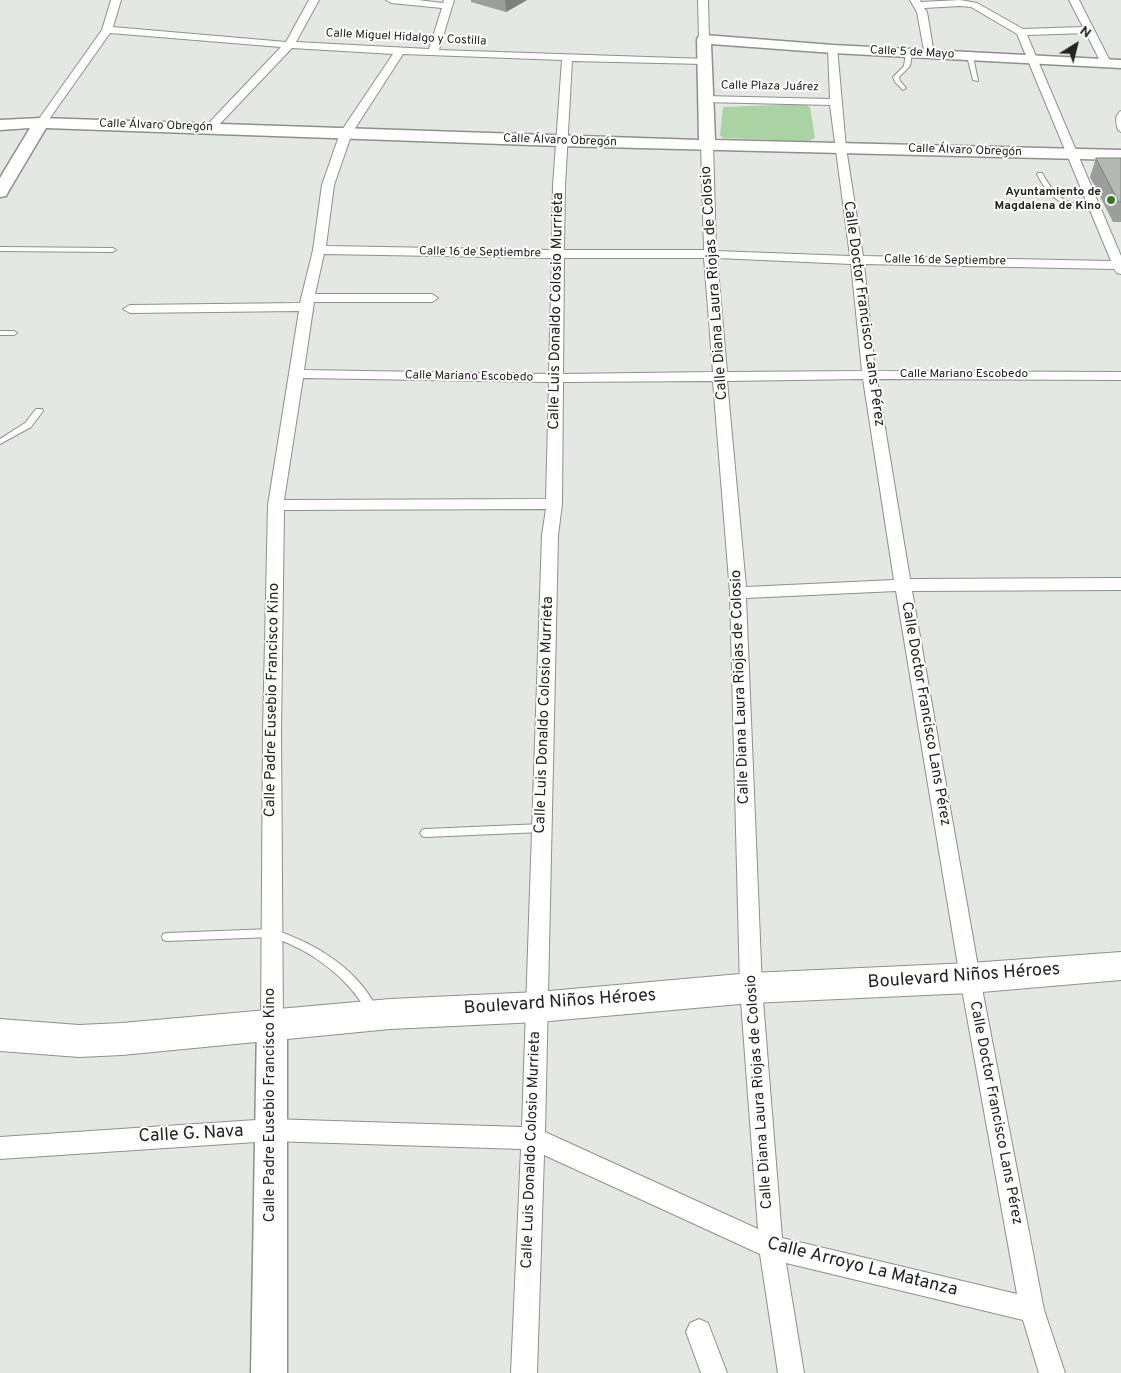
<!DOCTYPE html>
<meta charset="utf-8">
<style>
body{margin:0}
#map{position:relative;width:1121px;height:1373px;overflow:hidden;background:#e3e9e2;font-family:Overpass,sans-serif}
canvas{display:block}
.north{position:absolute;left:1051px;top:20px;width:50px;height:50px;-webkit-text-stroke:4px #fff;paint-order:stroke;rotate:36deg;font-size:14px;font-weight:700;line-height:20px;text-align:center;color:#222421}
.north::after{content:'';display:block;margin:auto;width:18px;height:22px;background:#222421;clip-path:polygon(50% 0,100% 100%,50% 72%,0 100%)}
</style>
<div id="map">
<canvas width="1121" height="1373"></canvas>
<div class="north">N</div>
</div>
<script>
const context = document.querySelector('canvas').getContext('2d');
context.lineJoin = 'round';
function paint(path, color) { context.fillStyle = color; context.fill(path, 'evenodd'); }
function stroke(path, color, width, dash) { context.strokeStyle = color; context.lineWidth = width; context.lineCap = dash ? 'butt' : 'round'; context.setLineDash(dash || []); context.stroke(path); }
function label(font, color, halo, rows, align = 'center') {
  context.font = font + ' Overpass,sans-serif'; context.lineWidth = 4; context.setLineDash([]); context.textBaseline = 'middle'; context.strokeStyle = halo; context.fillStyle = color; for (const [text, x, y, turn = 0] of rows) {
    context.save(); context.translate(x, y); context.rotate((+turn || 0) * Math.PI / 180); context.textAlign = isNaN(turn) ? turn : align; if (halo) context.strokeText(text, 0, 0); context.fillText(text, 0, 0); context.restore();
  }
}
const green = new Path2D(`
 M804,104L810,107L815,138L809,141L723,138L720,135L723,108L724,107Z`);
const lane = new Path2D(`
 M909,51L912,53L910,66L899,77L900,81L906,88L903,90L895,82L893,77L904,66L906,53Z
 M970,54L973,56L978,81L973,80L967,56Z
 M1121,111V132L1118,130C1116,123 1114,115 1121,111Z
 M1038,173H1042C1051,188 1058,201 1077,204C1084,205 1091,204 1097,207C1092,209 1087,209 1082,208C1059,206 1047,194 1037,174Z
 M0,247L113,248L116,250L113,252L0,251Z
 M0,331H14L17,333L14,335H0Z
 M36,409H42L43,411L31,427L0,444V439L25,423Z
 M542,824L545,825L547,828L545,831L542,832L425,837L422,836L420,833L422,830L425,829Z
 M272,929C315,943 359,969 378,1011L377,1014L373,1016L369,1014C347,977 313,951 272,937L167,941L163,940L162,937L163,934L167,933Z`);
const street = new Path2D(`
 M111,0H121L113,27L286,42L309,0H319L296,42L429,49L442,8L391,3L386,0H418L443,3L444,0H454L439,50L707,59L708,61L703,64L572,61L565,186L564,250H704L701,144L707,141L713,144L716,251L850,256L830,105L705,102L700,99L705,96L830,99L828,49L829,47H837L846,148L863,256L1111,261L1017,34L971,7L960,6L924,8L927,12L934,54L933,56H925L917,12L910,0H920L921,2L960,0L977,3L1023,29L1083,27L1069,0H1079L1111,63L1110,65H1102L1086,33L1027,35L1121,256V274L1117,273L1114,269L864,264L875,371L1121,372V380L877,379L910,579L1121,578V590L912,591L980,978L1044,1310L1065,1373H1039L1023,1320L786,1263L804,1373H778L760,1254L544,1155L537,1373H511L521,1149L271,1141L0,1159V1137L271,1119L522,1127L542,535L546,509L284,510L281,732L283,1025L280,1032L272,1035L264,1032L261,1025L263,732L268,505L299,311L130,313L123,309L130,305L300,303L313,250L322,185L340,133L393,54L292,48L214,130H206L205,128L206,126L281,47L110,33L45,125H37L36,123L102,30ZM403,54L562,60L553,186L552,250L326,246L334,185L352,133ZM324,254L552,258L549,374L304,370L314,302H432L438,298L432,294H315ZM564,258H704L713,372L563,374ZM717,258L851,264L862,371L727,372ZM303,378L549,382L546,499L284,500ZM863,379L894,580L746,587L727,381ZM713,381L730,593L740,988L758,1229L545,1132L558,535L562,504L563,382ZM896,591L960,978L1017,1294L782,1238L762,988L746,598Z
 M698,0H708L709,39L704,42L699,39Z
 M699,1319L708,1323L727,1373H701L686,1332L690,1323Z`);
const secondary = new Path2D(`
 M704,35L833,45L1121,60V68L833,53L711,44L715,140L1121,150V160L560,146L46,128L8,192L6,196L0,197V178L30,128L0,130V120L41,118L699,140L697,39L699,36Z
 M272,1011L283,1015L287,1025V1373H251L257,1025L261,1015Z`);
const primary = new Path2D(`
 M1121,952V980L970,993L751,1003L538,1022L390,1029L122,1055L79,1057L0,1051V1019L79,1025L122,1023L390,999L538,992L751,973L970,963Z`);
const wall = new Path2D(`
 M471,0H527L506,12L471,2Z
 M1096,158H1121V222H1113L1090,177Z`);
const shadedWall = new Path2D(`
 M505,0H527L506,12Z`);
const building = new Path2D(`
 M1096,158H1121V202H1119Z`);
const markers = [
 [1111,200,5,"#337a1f"]
];
const farStreetnames = [
 ["Calle Miguel Hidalgo y Costilla",406,38,3],
 ["Calle 5 de Mayo",912,53,3],
 ["Calle Plaza Juárez",770,87,1],
 ["Calle Álvaro Obregón",156,126,2],
 ["Calle Álvaro Obregón",560,141,2],
 ["Calle Álvaro Obregón",965,151,2],
 ["Calle 16 de Septiembre",480,253,1],
 ["Calle 16 de Septiembre",945,261,1],
 ["Calle Mariano Escobedo",964,375],
 ["Calle Mariano Escobedo",469,377,1]
];
const farPoinames = [
 ["Ayuntamiento de",1101,193],
 ["Magdalena de Kino",1101,207]
];
const streetNames = [
 ["Calle Diana Laura Riojas de Colosio",715,283,-94],
 ["Calle Luis Donaldo Colosio Murrieta",557,311,-89],
 ["Calle Doctor Francisco Lans Pérez",863,314,82],
 ["Calle Diana Laura Riojas de Colosio",741,687,-92],
 ["Calle Padre Eusebio Francisco Kino",273,700,-89],
 ["Calle Doctor Francisco Lans Pérez",925,714,80],
 ["Calle Luis Donaldo Colosio Murrieta",545,715,-88],
 ["Calle Diana Laura Riojas de Colosio",760,1092,-94],
 ["Calle Padre Eusebio Francisco Kino",271,1105,-90],
 ["Calle Doctor Francisco Lans Pérez",995,1113,79],
 ["Calle Luis Donaldo Colosio Murrieta",532,1150,-88]
];
const nearStreetnames = [
 ["Boulevard Niños Héroes",964,977,-4],
 ["Boulevard Niños Héroes",560,1003,-4],
 ["Calle G. Nava",191,1135,-3],
 ["Calle Arroyo La Matanza",862,1268,14]
];
paint(green, '#abd2a2');
stroke(lane, '#8c918b', 2);
stroke(street, '#8c918b', 2);
stroke(secondary, '#8c918b', 3);
stroke(primary, '#8c918b', 2);
paint(lane, '#fff');
paint(street, '#fff');
paint(secondary, '#fff');
paint(primary, '#fff');
paint(wall, '#9b9f9a');
paint(shadedWall, '#7e827d');
paint(building, '#b4b9b3');
stroke(building, '#7e827d', 1);
for (const [x, y, r, color] of markers) { const dot = new Path2D(); dot.arc(x, y, r, 0, 2 * Math.PI); context.fillStyle = color; context.fill(dot); stroke(dot, '#fff', 2); }
label('12px', '#222421', '#fff', farStreetnames);
label('bold 12px', '#222421', '#fff', farPoinames, 'right');
label('15px', '#222421', '#fff', streetNames);
label('18px', '#222421', '#fff', nearStreetnames);
</script>
